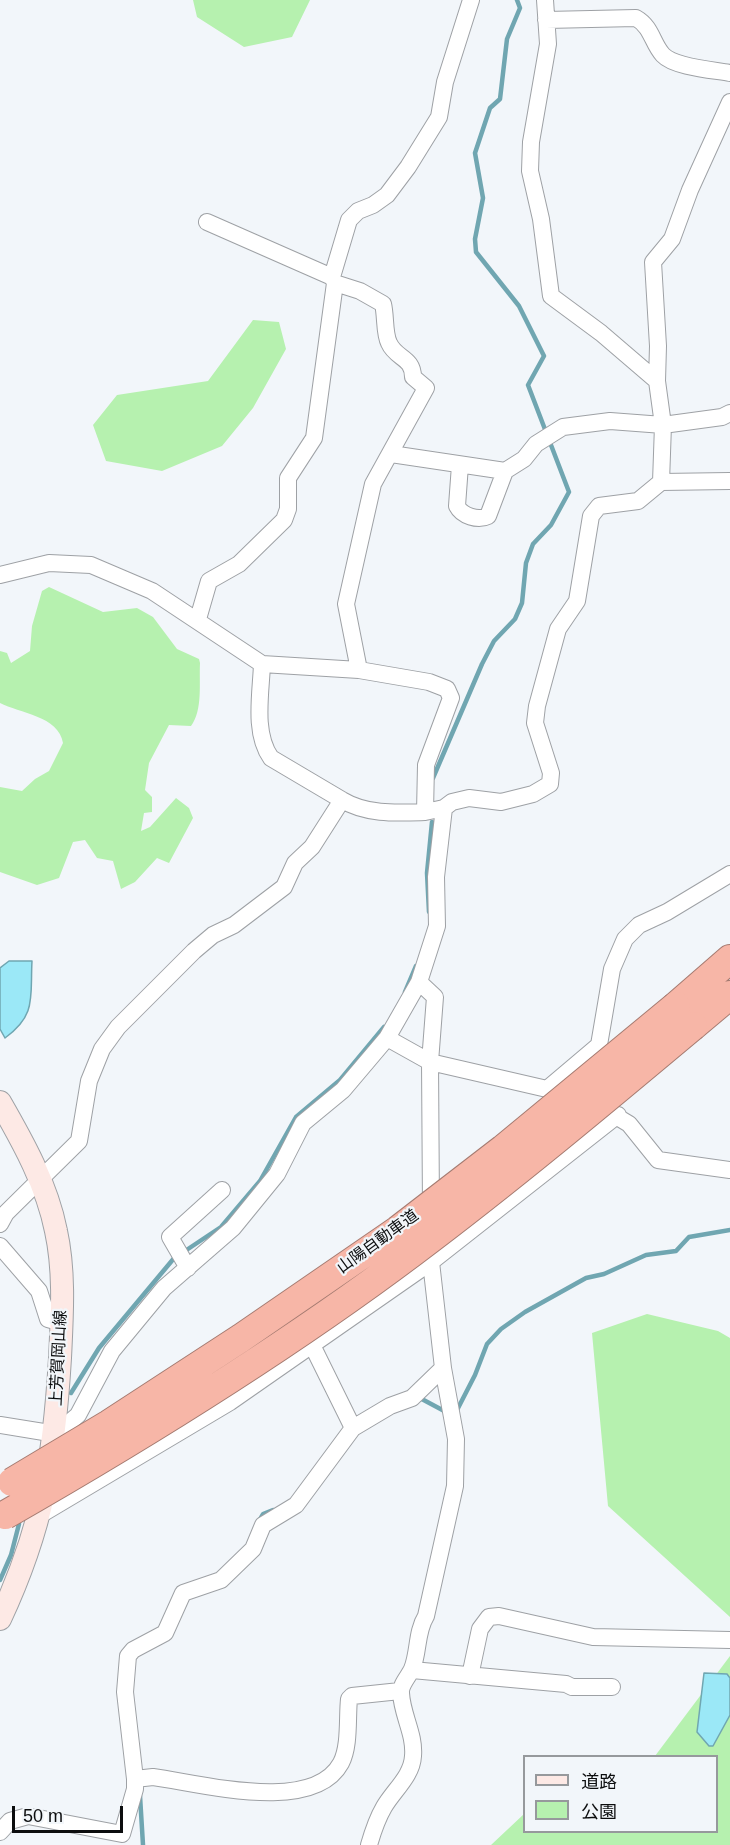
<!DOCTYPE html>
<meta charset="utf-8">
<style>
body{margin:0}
#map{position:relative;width:730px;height:1845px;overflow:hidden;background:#f2f6fa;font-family:Helvetica,"Noto Sans JP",sans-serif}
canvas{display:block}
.legend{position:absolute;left:523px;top:1755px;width:195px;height:78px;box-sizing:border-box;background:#f2f6fa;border:2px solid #96999c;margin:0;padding:8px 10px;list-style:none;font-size:18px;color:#0c0d0e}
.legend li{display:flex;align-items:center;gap:12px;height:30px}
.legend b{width:30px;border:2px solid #96999c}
.scale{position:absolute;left:12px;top:1806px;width:111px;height:27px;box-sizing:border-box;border:3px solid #0c0d0e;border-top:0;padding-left:8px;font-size:18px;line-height:21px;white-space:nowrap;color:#0c0d0e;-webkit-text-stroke:4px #f2f6fa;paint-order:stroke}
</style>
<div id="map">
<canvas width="730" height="1845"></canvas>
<ul class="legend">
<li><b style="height:8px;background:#fde9e5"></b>道路</li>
<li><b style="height:16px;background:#b6f1af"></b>公園</li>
</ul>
<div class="scale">50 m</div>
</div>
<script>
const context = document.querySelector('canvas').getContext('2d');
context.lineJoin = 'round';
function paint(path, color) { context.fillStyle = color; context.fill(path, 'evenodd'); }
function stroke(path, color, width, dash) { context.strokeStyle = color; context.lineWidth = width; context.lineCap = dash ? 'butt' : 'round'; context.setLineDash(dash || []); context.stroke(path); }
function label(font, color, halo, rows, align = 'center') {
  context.font = font + ' Helvetica,"Noto Sans JP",sans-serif'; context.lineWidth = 4.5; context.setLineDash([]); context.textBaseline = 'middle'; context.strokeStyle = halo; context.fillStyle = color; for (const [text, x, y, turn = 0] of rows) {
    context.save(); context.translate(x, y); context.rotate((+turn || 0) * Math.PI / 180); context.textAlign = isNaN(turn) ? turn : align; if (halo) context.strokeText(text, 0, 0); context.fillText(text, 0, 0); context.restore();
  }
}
const green = new Path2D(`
 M193,0H310L292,37L244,47L197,17Z
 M253,320L279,322L286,349L253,408L222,446L162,471L106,461L93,425L117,395L208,381Z
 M49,587L103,612L137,608L153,617L177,649L199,659L200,663C199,683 203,710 191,726L169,725L149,763L145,790L152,797V812L144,813L141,831L150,827L176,798L189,808L193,818L169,863L157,858L135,882L121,889L113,861L97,858L85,840L73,842L59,878L37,885L0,872V787L22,791L35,779L49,771L63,743C59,716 19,713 0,703V651L7,653L11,663L30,651L32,626L42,591Z
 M647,1314L718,1331L730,1338V1617L608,1506L592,1333Z
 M730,1656V1845H491L524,1814V1832H716V1756H655Z`);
const water = new Path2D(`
 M9,961H32C30,997 37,1015 5,1038L0,1029V968Z
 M704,1673L727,1674L730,1678V1715L713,1746H709L697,1732Z`);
const stream = new Path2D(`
 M433,778L482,664L494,641L515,619L522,603L526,563L533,544L551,525L569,492L528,385L544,356L519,306L476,252L475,239L483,198L475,153L490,108L500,99L507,39L520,8L517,0
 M429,912L427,873L432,822
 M405,992L416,966
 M185,1251L221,1227L260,1181L296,1117L340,1080L384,1027
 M71,1393L99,1348L175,1257
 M418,1397L448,1413
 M456,1412L475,1375L487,1344L501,1329L525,1312L586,1278L604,1274L646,1255L676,1251L689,1237L730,1230
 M259,1521L263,1514L273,1510
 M0,1580L11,1555L19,1524
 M140,1796L143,1845`);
const minor = new Path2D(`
 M545,0L548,44L531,142L530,171L541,219L551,296L601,333L657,381
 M546,20L636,18C652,27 652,43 663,55C674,67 713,70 730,73
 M207,222L332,277
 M335,283L360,291L383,304C386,316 384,333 389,343C396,359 413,357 413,377L426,388L373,484L346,604L359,670
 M391,454L505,471L524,459L536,444L563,427L610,421L663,425L722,417L730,413
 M460,465L457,506C462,516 478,521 488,516L505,471
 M661,482L663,425L657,381L658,346L653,262L672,239L690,190L730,102
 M0,575L49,563L91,565L152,591L262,664L359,670L429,682L447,689L451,698L426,765L425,812L444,808L452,802L469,798L501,802L533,794L550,784L551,773L535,723L537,706L558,629L577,601L591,516L599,506L638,501L661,482L730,481
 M198,619L209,581L239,564L284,520L288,509V478L314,438L335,283L332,277L349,220L358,211L373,205L387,195L408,167L439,117L445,82L471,0
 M262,664C261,693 253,733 271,758L342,800
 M419,982L435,997L430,1062L431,1208
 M387,1038L430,1062L547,1089L570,1098
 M547,1089L599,1045L612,969L625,939L639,925L667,912L730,874
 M609,1112L629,1124L658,1160L730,1170
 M0,1224L6,1213L79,1141L89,1081L102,1049L118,1027L194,951L213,935L234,925L284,887L295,863L312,847L342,800C367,815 397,813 425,812
 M0,1246L39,1291L48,1319L62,1323
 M188,1268L170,1237L222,1190
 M312,1345L353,1428
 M0,1425L56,1434L78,1415L112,1351L164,1288L233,1228L277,1174L303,1123L343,1090L387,1038L419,982L437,926L436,877L444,808
 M40,1515L230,1402L431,1262L618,1115
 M412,1670L566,1684L572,1687H612
 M470,1676L480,1629L489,1617L499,1616L593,1637L730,1640
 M135,1779L125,1692L128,1656L133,1650L165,1633L183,1593L221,1580L253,1549L263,1525L296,1505L353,1428L390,1406L412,1398L443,1368
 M0,1832L10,1821L28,1816L122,1834L135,1789V1779L153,1777C200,1783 313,1815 341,1763C350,1746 347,1718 349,1699L352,1696L400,1691
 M369,1845C373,1831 377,1819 384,1807C394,1790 412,1776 413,1756C415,1734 402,1715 401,1693C400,1685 409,1676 412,1669C419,1652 416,1632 426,1616L455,1486L456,1439L443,1368L431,1262V1234`);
const secondary = new Path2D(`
 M0,1102C23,1142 47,1185 56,1231C65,1272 62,1316 60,1358C54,1459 43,1527 0,1619`);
const motorway = new Path2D(`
 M676,1006L730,959
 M693,1026L730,995`);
const motorwayBridge = new Path2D(`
 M12,1482L109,1424L241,1338L398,1230L503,1149L676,1006
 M5,1515C145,1435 284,1349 413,1252C509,1180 601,1103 693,1026`);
const streetNames = [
 ["山陽自動車道",378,1242,-36],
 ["上芳賀岡山線",59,1358,-87]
];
paint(green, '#b6f1af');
paint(water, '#9be8f7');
stroke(water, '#70a6b1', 1.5);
stroke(stream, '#70a6b1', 4.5);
stroke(minor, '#9ea1a5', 18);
stroke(secondary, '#9ea1a5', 24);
stroke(motorway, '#a57b71', 30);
stroke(minor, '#fff', 16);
stroke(secondary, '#fde9e5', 22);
stroke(motorway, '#f7b6a7', 28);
stroke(motorwayBridge, '#a57b71', 30, []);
stroke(motorwayBridge, '#f7b6a7', 28);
label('16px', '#0c0d0e', '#f2f6fa', streetNames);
</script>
